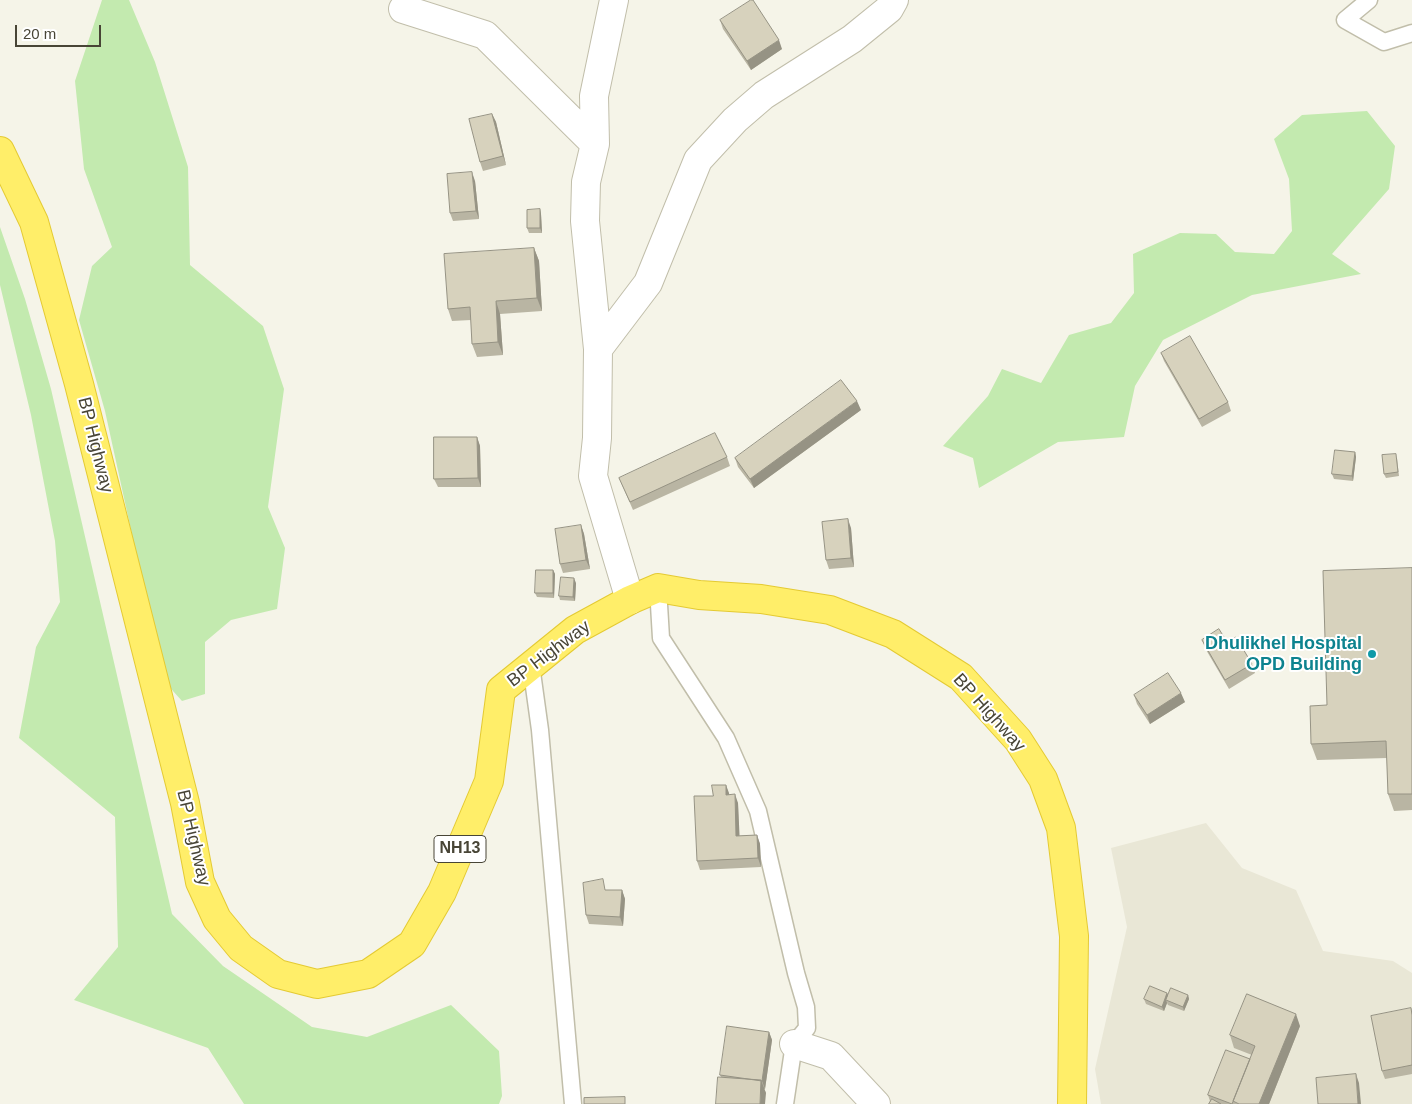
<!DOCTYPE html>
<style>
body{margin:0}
#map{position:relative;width:1412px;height:1104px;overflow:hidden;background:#f5f4e8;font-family:Helvetica,sans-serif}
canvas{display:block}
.scale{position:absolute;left:15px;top:25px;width:86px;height:22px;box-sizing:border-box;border:2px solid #484536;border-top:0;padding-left:6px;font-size:15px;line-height:18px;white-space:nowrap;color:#484536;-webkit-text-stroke:4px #fff;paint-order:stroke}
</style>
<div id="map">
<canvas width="1412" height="1104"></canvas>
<div class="scale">20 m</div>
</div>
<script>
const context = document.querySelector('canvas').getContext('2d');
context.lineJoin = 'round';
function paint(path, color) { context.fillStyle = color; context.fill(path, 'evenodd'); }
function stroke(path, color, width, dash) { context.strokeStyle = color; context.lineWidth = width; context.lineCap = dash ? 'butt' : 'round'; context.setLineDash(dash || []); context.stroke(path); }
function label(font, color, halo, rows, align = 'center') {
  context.font = font + ' Helvetica,sans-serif'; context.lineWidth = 4; context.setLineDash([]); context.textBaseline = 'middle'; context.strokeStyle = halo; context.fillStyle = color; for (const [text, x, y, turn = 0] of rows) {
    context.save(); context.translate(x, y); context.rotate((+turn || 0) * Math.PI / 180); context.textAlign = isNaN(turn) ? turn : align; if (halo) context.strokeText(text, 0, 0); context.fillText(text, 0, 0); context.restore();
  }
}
const residential = new Path2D(`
 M1206,823L1242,868L1296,890L1323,951L1393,961L1412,973V1104H1101L1095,1069L1127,927L1111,848Z`);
const green = new Path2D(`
 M102,0H129L155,62L188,167L190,265L263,326L284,389L268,507L285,548L277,609L231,620L205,642V694L182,701L164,681L105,411L79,320L92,266L112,247L84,169L75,81Z
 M1367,111L1395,146L1389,189L1332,254L1361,274L1252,295L1163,340L1135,386L1124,437L1058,442L979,488L973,458L943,446L988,396L1002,369L1041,383L1069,335L1111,323L1134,293L1133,254L1180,233L1216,234L1235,252L1274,254L1292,231L1289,179L1274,139L1302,115Z
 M0,227L25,299L51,389L172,914L223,966L312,1027L367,1037L451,1005L499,1051L502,1096L499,1104H244L208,1048L74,1000L118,947L115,817L19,738L36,647L60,602L55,541L31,415L0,285Z`);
const lane = new Path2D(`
 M1369,0L1345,20L1384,42L1412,33
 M658,588L661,638L726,738L758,811L796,973L806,1007L807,1028L794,1044L785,1104
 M531,665L540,730L573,1104`);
const street = new Path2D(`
 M403,9L485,35L595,144
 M598,349L585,221L586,182L595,144L594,96L614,0
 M630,600L593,476L597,438L598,349L648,283L698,160L735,120L764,95L852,39L889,9L894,0
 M794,1044L831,1056L876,1104`);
const highway = new Path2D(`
 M0,151L34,222L79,384L185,803L200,882L217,919L241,948L278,974L317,984L368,974L412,944L442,892L489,781L501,690L575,630L630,600L658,588L699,595L761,599L830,610L893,634L961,677L1018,740L1043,779L1061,828L1074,936L1072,1104`);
const wall = new Path2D(`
 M720,20L782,49L751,70L723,29Z
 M492,114L496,122L506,165L483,171L480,162Z
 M475,181L479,219L453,221L450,213Z
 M540,209L541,214L542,233H529L527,228Z
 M534,248L539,261L542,311L500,314L503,355L477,357L472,344L471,320L452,321L448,309Z
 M1161,353L1228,402L1231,411L1202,427L1164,361Z
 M861,410L754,488L738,467L735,458Z
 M477,437L480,446L481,487H438L434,479Z
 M1355,452L1356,457L1353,481L1334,479L1332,474Z
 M727,457L730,466L633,510L619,478Z
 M1397,458L1399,476L1386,478L1384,474Z
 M581,525L584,534L590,569L563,573L560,564Z
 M851,528L854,567L829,569L826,560Z
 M1412,568V810L1394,811L1388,794L1387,758L1317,760L1311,744L1327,705Z
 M553,570L555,574L554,598L537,597L535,593Z
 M576,583L575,601L560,600L559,596Z
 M1202,640L1227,642L1252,664L1255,673L1229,689L1205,648Z
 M1134,695L1185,702L1150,724L1137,704Z
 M726,785L729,795L738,803L739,836L757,835L760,844L761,867L700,870L697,861L713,796Z
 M606,890H622L625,899L623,926L589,924L586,915Z
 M1167,993L1168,995H1188L1189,999L1184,1011L1168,1005L1167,1003L1164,1011L1146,1004L1144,999Z
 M1411,1008L1412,1012V1074L1385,1079L1382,1071Z
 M1300,1026L1269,1104H1209L1210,1101L1208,1095L1250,1059L1252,1055L1234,1048L1230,1035Z
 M769,1032L772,1040L765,1089H764L766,1093L721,1077L720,1075Z`);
const shadedWall = new Path2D(`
 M779,40L782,49L751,70L747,61Z
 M492,114L496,122L506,165L503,156Z
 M472,172L475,181L479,219L476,211Z
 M540,209L541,214L542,233L540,228Z
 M534,248L539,261L542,311L537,298Z
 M496,301L500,314L503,355L498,342Z
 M857,401L861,410L754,488L750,479Z
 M477,437L480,446L481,487L478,478Z
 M1355,452L1356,457L1353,481L1352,476Z
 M848,519L851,528L854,567L851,558Z
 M581,525L584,534L590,569L586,560Z
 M553,570L555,574L554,598L553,593Z
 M574,578L576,583L575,601L573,597Z
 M1181,693L1185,702L1150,724L1147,715Z
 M726,785L729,793L730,804L726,795Z
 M735,794L738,803L740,845L736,836Z
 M757,835L760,844L761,867L758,858Z
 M622,890L625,899L623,926L620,917Z
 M1167,993L1169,997L1166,1000L1167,1003L1164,1011L1162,1007Z
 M1188,995L1189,999L1184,1011L1183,1007Z
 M1296,1014L1300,1026L1269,1104H1259Z
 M769,1032L772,1040L765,1089L762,1081Z
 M1356,1074L1359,1083L1361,1104H1358Z
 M761,1080L766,1093L765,1104H760Z`);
const building = new Path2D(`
 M751,0H753L779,40L747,61L720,20Z
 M492,114L503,156L480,162L469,119Z
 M472,172L476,211L450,213L447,174Z
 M540,209V228H527V210Z
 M534,248L537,298L496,301L498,342L472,344L470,307L448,309L444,254Z
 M1190,336L1228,402L1199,419L1161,353Z
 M841,380L857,401L750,479L735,458Z
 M715,433L727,457L630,502L619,478Z
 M434,437H477L478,478L434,479Z
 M1335,450L1355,452L1352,476L1332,474Z
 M1396,454L1398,472L1384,474L1382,455Z
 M848,519L851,558L826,560L822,522Z
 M581,525L586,560L560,564L555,529Z
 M1412,568V794H1388L1386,741L1311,744L1310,706L1327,705L1323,571Z
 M536,570H553V593H535Z
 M561,577L574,578L573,597L559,596Z
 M1219,629L1227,642L1236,637L1252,664L1225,680L1202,640Z
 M1168,673L1181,693L1147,715L1134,695Z
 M712,785H726V795L735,794L736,836L757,835L758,858L697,861L694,796H713Z
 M603,879L605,890H622L620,917L586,915L583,883Z
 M1150,986L1167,993L1162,1007L1144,999Z
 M1171,988L1188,995L1183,1007L1166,1000Z
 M1247,994L1296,1014L1259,1104H1239L1233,1101L1255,1046L1230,1035Z
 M1411,1008L1412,1015V1065L1382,1071L1371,1016Z
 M727,1026L769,1032L762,1081L720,1075Z
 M1226,1050L1250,1059L1232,1104L1208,1095Z
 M1356,1074L1358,1104H1318L1316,1078Z
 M718,1077L761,1080L760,1104H716Z
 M625,1097V1104H584V1098Z
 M1212,1099L1221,1104H1209Z`);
const markers = [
 [1372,654,5,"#0f9aa8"]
];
const shields = [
 [460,849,52]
];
const shieldNames = [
 ["NH13",460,849]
];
const streetNames = [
 ["BP Highway",95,445,76],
 ["BP Highway",549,654,-37],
 ["BP Highway",989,713,48],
 ["BP Highway",193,838,77]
];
const cultureNames = [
 ["Dhulikhel Hospital",1362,644],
 ["OPD Building",1362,665]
];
paint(residential, '#e9e7d6');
paint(green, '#c3eaaf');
stroke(lane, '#c1beaa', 19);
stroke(street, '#c1beaa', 30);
stroke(highway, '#e4ca33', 30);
stroke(lane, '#fff', 16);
stroke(street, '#fff', 28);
stroke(highway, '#ffee69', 28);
paint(wall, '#b9b5a3');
paint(shadedWall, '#969384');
paint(building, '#d7d2bd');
stroke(building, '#969384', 1);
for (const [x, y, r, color] of markers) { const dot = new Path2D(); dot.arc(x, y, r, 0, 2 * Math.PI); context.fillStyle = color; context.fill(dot); stroke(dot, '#fff', 2); }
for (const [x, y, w] of shields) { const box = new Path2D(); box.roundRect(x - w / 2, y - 13.5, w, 27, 4); context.fillStyle = '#fff'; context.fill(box); stroke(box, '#484536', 1); }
label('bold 16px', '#484536', null, shieldNames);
label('18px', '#484536', '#fff', streetNames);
label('bold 18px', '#0d838f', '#fff', cultureNames, 'right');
</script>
